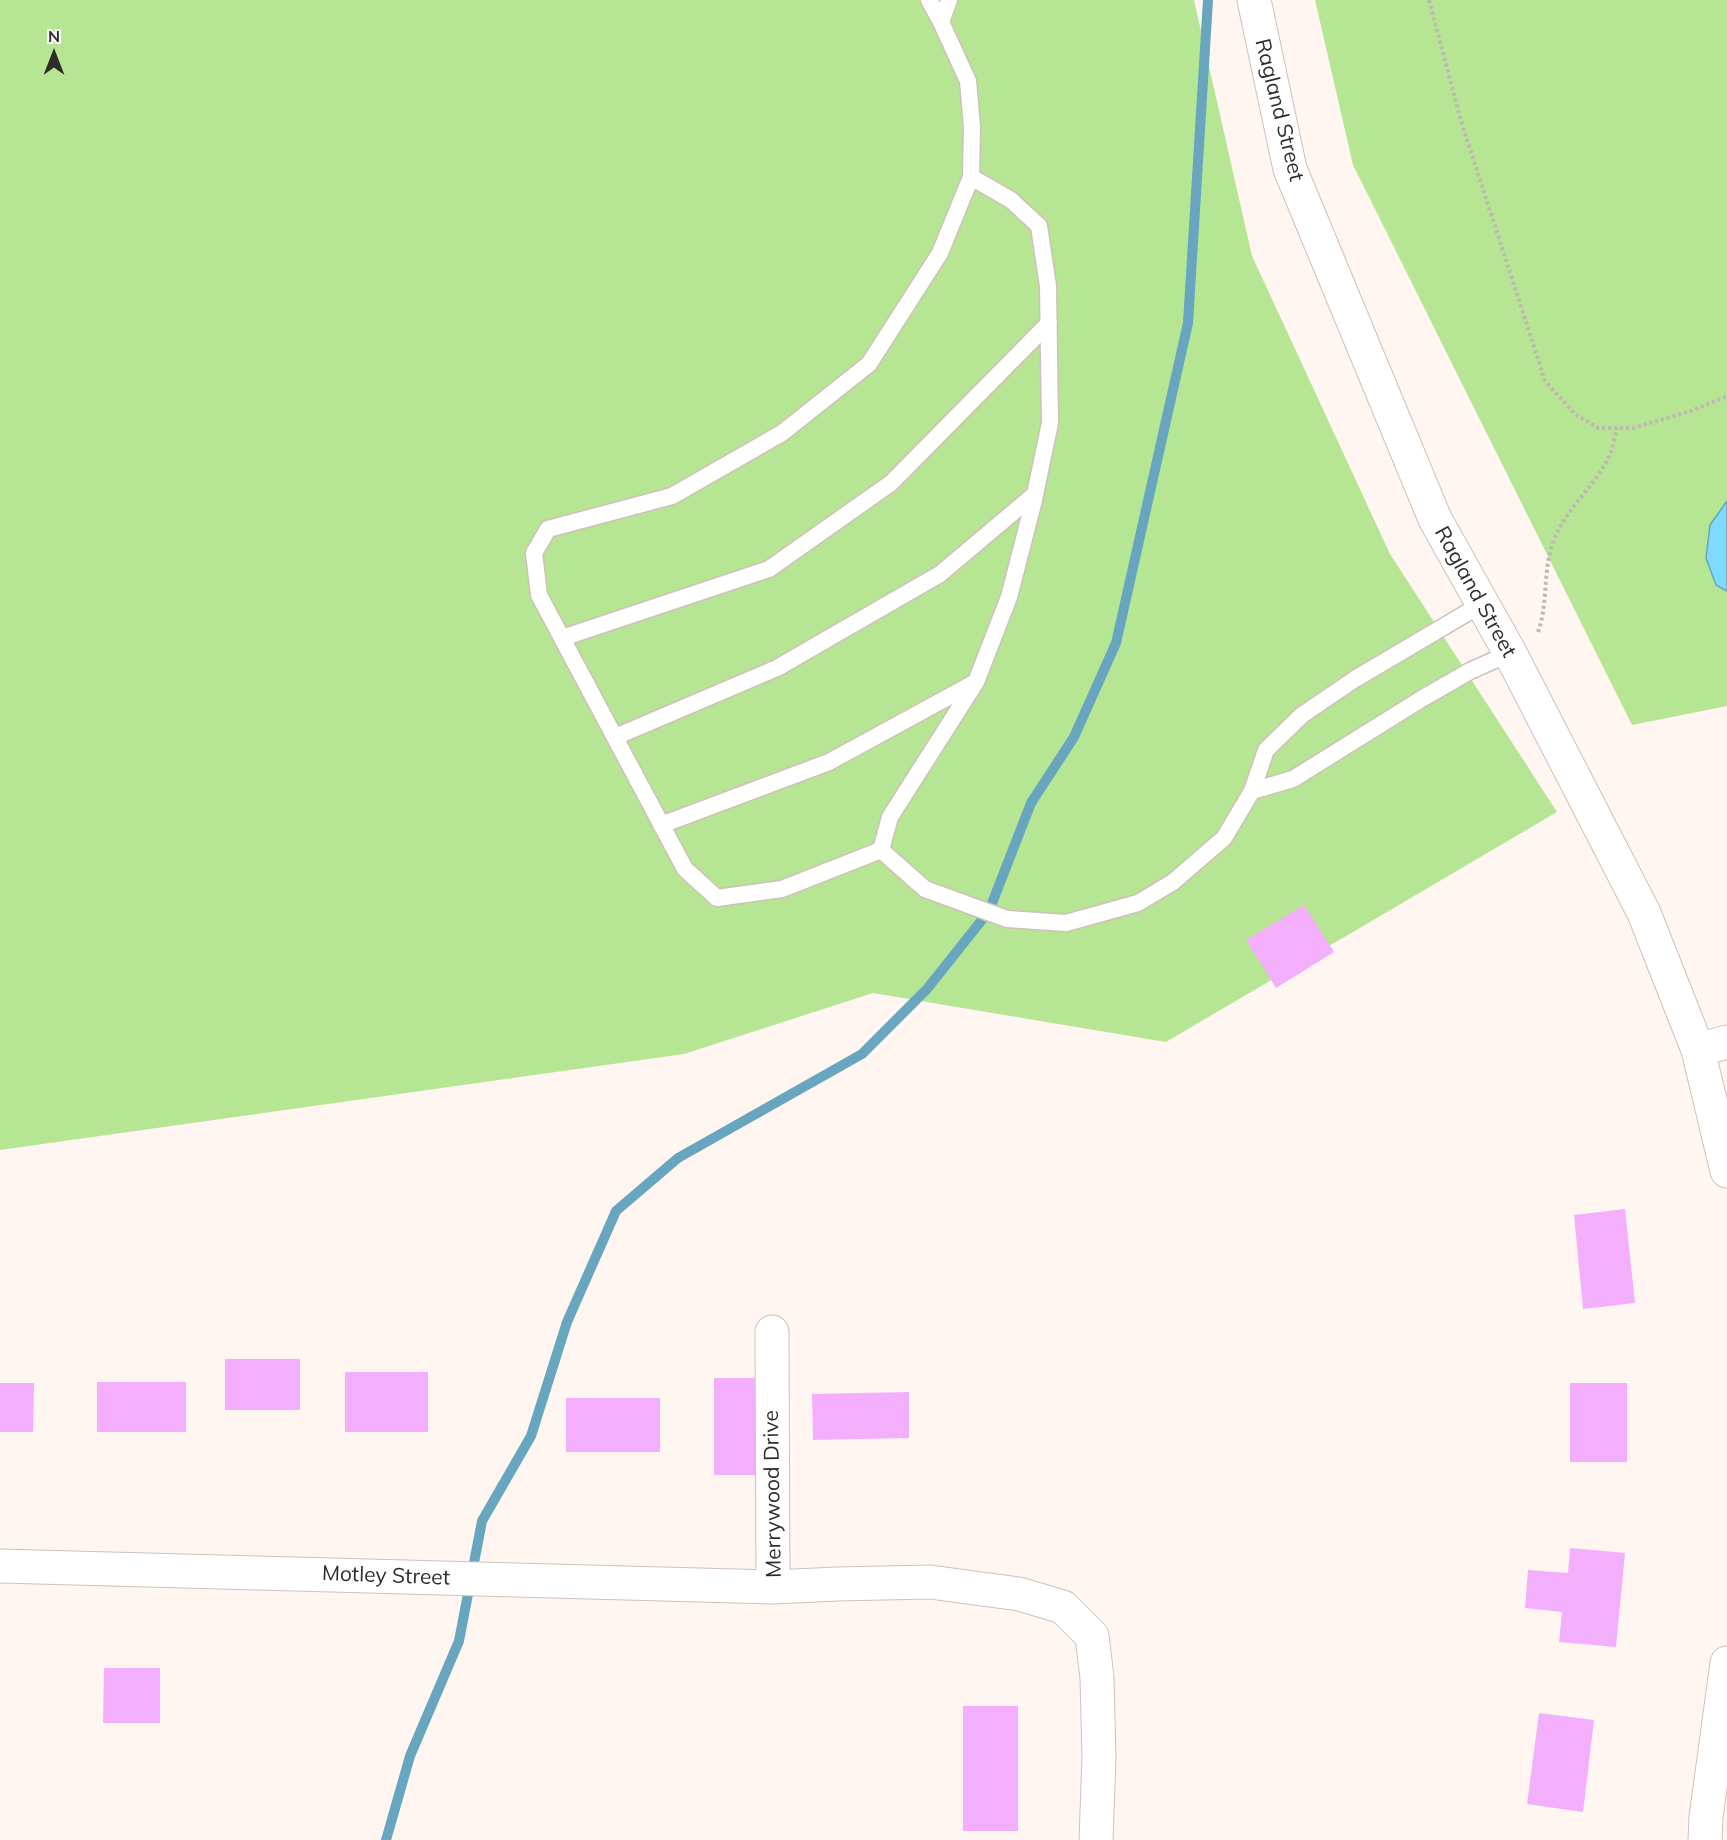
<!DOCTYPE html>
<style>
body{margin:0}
#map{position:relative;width:1727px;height:1840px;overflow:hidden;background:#fff6f1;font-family:Mulish,sans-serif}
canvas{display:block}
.north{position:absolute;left:24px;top:24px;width:60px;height:60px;-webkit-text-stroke:4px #fff;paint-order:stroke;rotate:0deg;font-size:16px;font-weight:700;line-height:24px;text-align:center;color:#312c29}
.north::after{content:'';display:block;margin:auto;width:21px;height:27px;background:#312c29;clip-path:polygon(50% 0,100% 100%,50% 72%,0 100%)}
</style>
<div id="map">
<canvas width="1727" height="1840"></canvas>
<div class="north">N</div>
</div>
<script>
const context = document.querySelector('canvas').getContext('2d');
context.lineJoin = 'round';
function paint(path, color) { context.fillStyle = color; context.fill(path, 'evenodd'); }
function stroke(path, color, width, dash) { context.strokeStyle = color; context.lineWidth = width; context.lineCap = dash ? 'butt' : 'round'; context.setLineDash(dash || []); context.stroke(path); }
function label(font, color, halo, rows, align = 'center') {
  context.font = font + ' Mulish,sans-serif'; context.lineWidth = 4.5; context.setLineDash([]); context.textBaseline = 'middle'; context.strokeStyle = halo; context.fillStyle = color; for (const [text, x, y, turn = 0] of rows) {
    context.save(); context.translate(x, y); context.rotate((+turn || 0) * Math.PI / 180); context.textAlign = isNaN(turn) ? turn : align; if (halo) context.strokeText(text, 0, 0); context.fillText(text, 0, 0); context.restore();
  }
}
const green = new Path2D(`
 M0,0H1194L1252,256L1390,554L1557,812L1166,1042L873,993L684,1054L0,1150Z
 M1315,0H1727V706L1632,725L1353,165Z`);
const water = new Path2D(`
 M1727,501V591L1716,585L1706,558L1710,525Z`);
const stream = new Path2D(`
 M386,1840L410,1756L459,1641L482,1521L531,1436L567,1322L616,1211L678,1158L862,1054L927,989L989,911L1031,803L1074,737L1116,643L1188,323L1208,0`);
const building = new Path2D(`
 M1304,905L1334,952L1276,988L1246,940Z
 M1625,1209L1635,1303L1583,1309L1574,1215Z
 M225,1359H300V1410H225Z
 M345,1372H428V1432H345Z
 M714,1378H758V1475H714Z
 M97,1382H186V1432H97Z
 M0,1383H34L33,1432H0Z
 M1570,1383H1627V1462H1570Z
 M909,1392V1438L813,1440L812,1394Z
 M566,1398H660V1452H566Z
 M1570,1548L1625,1553L1616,1647L1559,1642L1562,1612L1525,1608L1528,1570L1568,1573Z
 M104,1668H160V1723H103Z
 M963,1706H1018V1831H963Z
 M1539,1713L1594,1720L1583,1812L1527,1804Z`);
const path = new Path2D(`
 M1429,0L1461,121L1545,381L1575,414L1598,428H1633L1691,411L1727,396
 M1538,632C1548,605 1543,573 1552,545C1563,512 1592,489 1608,459C1613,451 1614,438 1617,428`);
const lane = new Path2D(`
 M941,22L949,0
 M971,177L1011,200L1039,226L1048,286L1050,423L1033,504L1009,597L976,682L890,817L881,850L925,889L1007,919L1066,923L1138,903L1173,882L1224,838L1252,791L1266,750L1302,715L1355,679L1482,604
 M562,638L769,569L891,483L1049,323
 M615,737L777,668L940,574L1035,494
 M1252,791L1293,779L1423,698L1470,671L1510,653
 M661,825L829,762L974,683
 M881,850L782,889L717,898L685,869L539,595L534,553L548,529L672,496L782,433L869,364L940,253L971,177L972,127L968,81L941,22L929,0`);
const street = new Path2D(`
 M1698,1050L1727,1042
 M772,1332L773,1587
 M0,1566L773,1587L837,1584L930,1582L1019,1594L1063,1607L1092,1636L1097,1678L1099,1758L1096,1840`);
const secondary = new Path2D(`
 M1254,0L1290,169L1435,519L1510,653L1644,913L1698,1050L1727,1171
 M1705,1840L1706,1817L1727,1663`);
const streetNames = [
 ["Ragland Street",1279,110,76],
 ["Ragland Street",1475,592,61],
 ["Merrywood Drive",773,1494,-91],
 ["Motley Street",386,1576,2]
];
paint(green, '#b6e594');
paint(water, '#7edbfe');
stroke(water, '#67a6be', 1.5);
stroke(stream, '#67a6be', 10);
paint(building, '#f3affb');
stroke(lane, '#cfc1b9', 19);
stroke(street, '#cfc1b9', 35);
stroke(secondary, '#cfc1b9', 35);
stroke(path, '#beb7b2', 4, [3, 3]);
stroke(lane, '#fff', 16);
stroke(street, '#fff', 33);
stroke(secondary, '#fff', 33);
label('21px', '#312c29', '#fff', streetNames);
</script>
